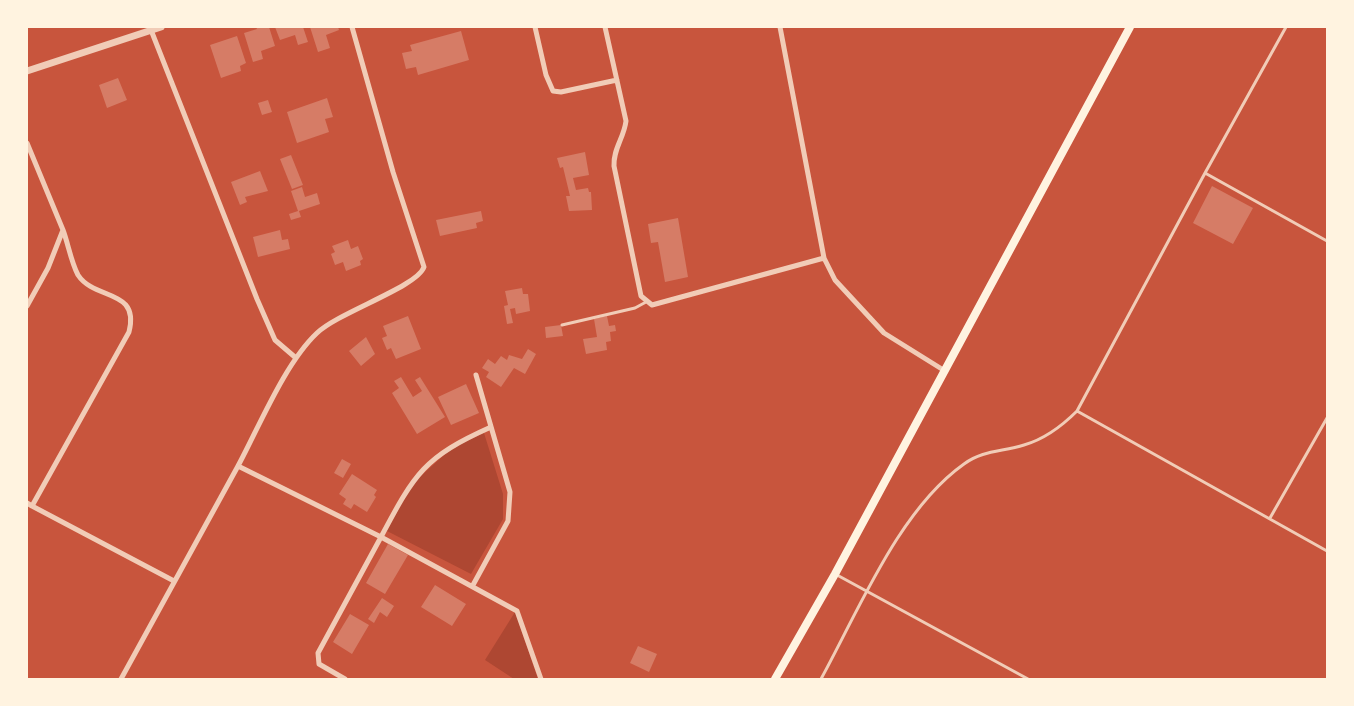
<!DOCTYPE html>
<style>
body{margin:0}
#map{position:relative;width:1354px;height:706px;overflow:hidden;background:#c8553d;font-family:Literata,serif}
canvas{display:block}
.frame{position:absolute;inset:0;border:28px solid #fff3e0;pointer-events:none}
</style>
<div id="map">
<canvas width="1354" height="706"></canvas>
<div class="frame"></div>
</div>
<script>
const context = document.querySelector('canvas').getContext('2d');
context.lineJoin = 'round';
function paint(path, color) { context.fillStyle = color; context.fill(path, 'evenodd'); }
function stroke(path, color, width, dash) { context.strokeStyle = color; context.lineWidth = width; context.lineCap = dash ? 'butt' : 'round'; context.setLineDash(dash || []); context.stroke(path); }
const green = new Path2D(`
 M484,433L503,494V519L471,574L387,531L412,484L453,447Z
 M515,612L538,679H514L485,660Z`);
const building = new Path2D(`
 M256,27H269L275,46L261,51L263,59L253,62L244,33L257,29Z
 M275,27H303L308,42L298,45L295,35L280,40Z
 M310,27H338L339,30L326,35L330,48L318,52Z
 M461,31L469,60L418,75L416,67L406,69L402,53L412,51L410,45Z
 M237,36L246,63L240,66L241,71L221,78L210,45Z
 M118,78L127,100L107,108L99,85Z
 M327,98L333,117L325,119L329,132L297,143L287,112Z
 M268,100L272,112L262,115L258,103Z
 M585,152L589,175L573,178L576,190L588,188L589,192H591L592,210L569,211L566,196H570L563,167L560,168L557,158Z
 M291,155L303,185L292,189L280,159Z
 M260,171L268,191L245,197L247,202L240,205L231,182Z
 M1212,186L1253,208L1233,244L1193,223Z
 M302,187L305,197L317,193L320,204L299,211L301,217L291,220L289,214L298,211L291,191Z
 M481,211L483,221L476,223L477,228L440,236L436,220Z
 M678,218L688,277L665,282L658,242L651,243L648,224Z
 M280,230L282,240L288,239L290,249L258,257L253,237Z
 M348,240L351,249L358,246L363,259L360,261L361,265L346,271L343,262L335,265L331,254L335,252L332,246Z
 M522,288L523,294H528L530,311L516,314L515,308L510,309L513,323L507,324L504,306L508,305L505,291Z
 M408,316L421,349L396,359L391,348L387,350L382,338L387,336L383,326Z
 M607,316L609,326L615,325L616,331L610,332L611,341L606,342L607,350L586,354L583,339L597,337L594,319Z
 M561,325L563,336L546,338L545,327Z
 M366,337L375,354L361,366L349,351Z
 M528,349L536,354L525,374L514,368L501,387L486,377L489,372L482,368L488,359L495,364L501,356L507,360L509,355L522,359Z
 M401,377L413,397L422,391L415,380L420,377L445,417L417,434L392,393L399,388L394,381Z
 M466,384L479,413L451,425L438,397Z
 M342,459L351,464L343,478L334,473Z
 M352,474L377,490L374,495L376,497L367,512L354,504L351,509L343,504L346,499L339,494Z
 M388,544L408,555L385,594L366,583Z
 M435,585L466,604L452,626L421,607Z
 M382,598L394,606L387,617L380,612L374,623L368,619Z
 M350,614L369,625L352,654L333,642Z
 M638,646L657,654L649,672L630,663Z`);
const service = new Path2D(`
 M1286,27L1205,173L1327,241
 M562,325L635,308L646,302
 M1077,411L1327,551
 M1270,518L1327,418
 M837,575L1028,679
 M821,679C859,610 899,510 964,464C983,450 1002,452 1024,445C1045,439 1062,426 1077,411L1205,173`);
const minor = new Path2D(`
 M535,27L546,75L553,91L561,92L617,80
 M605,27L626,121C624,138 613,149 614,166L641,296L652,305L824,258L780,27
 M151,30L257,299L275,340L296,358
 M27,143L63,230L48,268L27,306
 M824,258L835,280L884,333L945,371
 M491,427C424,457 415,473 381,537L517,611L541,679
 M27,503L32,506L129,332C140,288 95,301 78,275C71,262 68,243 63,230
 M32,506L174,581
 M473,585L508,521L510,492L476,375
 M121,679L238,466
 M345,679L319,664L318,653L381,537L238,466C259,427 285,363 317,333C339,312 417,287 424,267L393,172L352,27`);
const tertiary = new Path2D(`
 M27,71L161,27`);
const secondary = new Path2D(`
 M775,679L835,574L1130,27`);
paint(green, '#ae4732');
paint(building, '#d67c66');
stroke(service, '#f1ccb7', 3);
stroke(minor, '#f1ccb7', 5);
stroke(tertiary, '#f1ccb7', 7);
stroke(secondary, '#fff3e0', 8);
</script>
